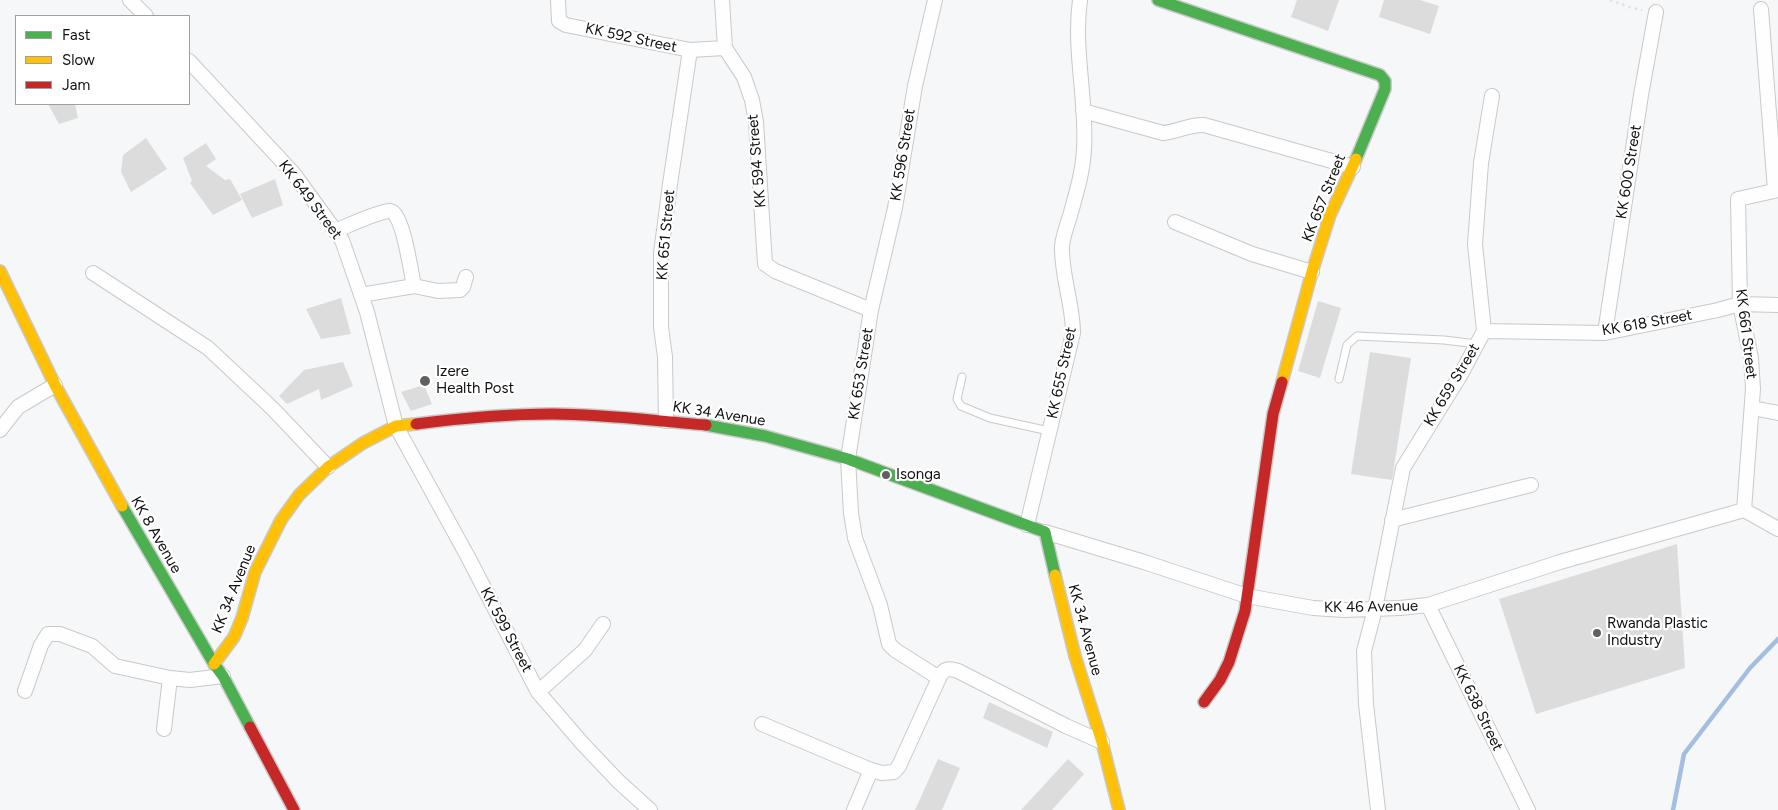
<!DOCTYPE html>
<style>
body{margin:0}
#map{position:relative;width:1778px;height:810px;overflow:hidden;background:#f6f7f8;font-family:Figtree,sans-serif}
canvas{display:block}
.legend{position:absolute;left:15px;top:15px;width:175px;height:90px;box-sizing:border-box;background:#fff;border:1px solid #9f9f9f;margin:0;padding:6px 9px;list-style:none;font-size:15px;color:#0f0f10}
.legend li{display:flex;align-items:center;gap:10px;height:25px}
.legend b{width:25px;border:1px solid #9f9f9f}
</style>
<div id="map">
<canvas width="1778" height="810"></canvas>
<ul class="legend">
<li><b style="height:6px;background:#4caf50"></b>Fast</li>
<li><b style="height:6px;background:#ffc107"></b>Slow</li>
<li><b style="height:6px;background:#c62828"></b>Jam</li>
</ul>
</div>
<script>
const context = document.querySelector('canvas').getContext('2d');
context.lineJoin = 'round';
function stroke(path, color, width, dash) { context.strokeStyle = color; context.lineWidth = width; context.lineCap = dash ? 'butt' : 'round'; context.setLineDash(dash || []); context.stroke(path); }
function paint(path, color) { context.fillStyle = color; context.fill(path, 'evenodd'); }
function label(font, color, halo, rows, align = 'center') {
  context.font = font + ' Figtree,sans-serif'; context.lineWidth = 4.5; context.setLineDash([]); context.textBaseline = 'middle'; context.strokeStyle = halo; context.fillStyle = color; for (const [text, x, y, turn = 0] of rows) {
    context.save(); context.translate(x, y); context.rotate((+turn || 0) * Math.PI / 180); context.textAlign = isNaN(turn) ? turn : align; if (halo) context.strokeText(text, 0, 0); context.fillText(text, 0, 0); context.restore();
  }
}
const stream = new Path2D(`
 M1673,810L1684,754L1750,668L1778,639`);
const building = new Path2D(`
 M1297,0H1339L1328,31L1291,17Z
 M1384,0H1420L1439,6L1430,34L1379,17Z
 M48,104H75L78,118L59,124Z
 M146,138L167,169L131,192L121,172L123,155Z
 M206,143L216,159L206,166L225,180L230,179L242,200L213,215L190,183L192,181L183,158Z
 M275,179L283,205L252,218L240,194Z
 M341,298L351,334L321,339L306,309Z
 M1318,301L1341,308L1320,378L1298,371Z
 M1370,352L1411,358L1392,480L1351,474Z
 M343,362L353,386L321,400L319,389L287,404L279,396L304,370Z
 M424,385L432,404L411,411L401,392Z
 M1677,544L1685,668L1536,714L1499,599Z
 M989,702L1053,732L1047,748L983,718Z
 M938,759L960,768L942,810H915Z
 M1068,759L1084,774L1052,810H1021Z`);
const path = new Path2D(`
 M1610,0L1632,8L1642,10`);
const lane = new Path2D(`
 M962,377L957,399L961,406L990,418L1049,431
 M1339,379L1347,345L1357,336L1444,340L1477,344`);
const street = new Path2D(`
 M130,0L146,16
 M558,0L559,21L566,25L690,50L725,48
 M722,0L725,48L744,77L752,100L756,122L765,264L775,271L871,310L848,459L851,513L855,538L880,605L889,644L895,650L939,678
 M1761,9L1775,190
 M189,61L294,174L342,240L367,312L396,426L468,557L538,692L582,743L618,781L650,810
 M1083,111L1163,133C1178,132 1189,124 1204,125L1353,167
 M1175,222L1252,254L1312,272
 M335,231C347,226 379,211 390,211C403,212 411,273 414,286
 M93,273L208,348L273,409L328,467
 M361,295L414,286L438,291L460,290L463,287L466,277
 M871,310L895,208L915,86L935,0
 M1484,331L1605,333L1718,310L1740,304L1778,305
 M1605,333L1641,95L1656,12
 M1752,408L1778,413
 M666,421L665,357L661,327V253L670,184L690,50
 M0,430L18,407L55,385
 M1744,510L1753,389L1751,358L1740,304L1738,199L1778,190
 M1392,520L1531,485
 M1027,525L1073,333C1073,304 1061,275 1062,246C1063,236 1067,225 1070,216C1076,194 1083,172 1084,149C1087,99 1073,50 1080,0
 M1045,532L1144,562L1247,596L1313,608L1344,610L1400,608L1428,605L1560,562L1744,510L1778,529
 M1428,605L1528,810
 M25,691L41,645L48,634H60L92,646L115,666L170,678L190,680L223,676
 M538,692L585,650L603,624
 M762,724L871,770L882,773L894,772L899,766L939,678C944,668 948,668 958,671L1066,726L1102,742
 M164,729L170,678
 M854,810L871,770
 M1378,810L1366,704L1364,651L1375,609L1403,468L1461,374L1484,331L1475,244L1481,163L1492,96`);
const fast = new Path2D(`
 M1158,0L1380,75L1385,81V89L1356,159
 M706,425L765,436L848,459L1045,532L1055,575
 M122,506L214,664L223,676L250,727`);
const slow = new Path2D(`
 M0,271L55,385L122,506
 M1282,382L1312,272L1330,215L1356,159
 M1055,575L1075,656L1102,742L1119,810
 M214,664L234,637L242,618L255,572L281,520L299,495L328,467L363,443L396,426L416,424`);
const jam = new Path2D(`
 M416,424C462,418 507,414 553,414C604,414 655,421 706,425
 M1204,702L1220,680L1229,662L1245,611L1273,414L1282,382
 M250,727L294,810`);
const markers = [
 [425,381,6,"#606061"],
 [886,475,5,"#606061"],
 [1597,633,5,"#606061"]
];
const streetNames = [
 ["KK 592 Street",631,38,12],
 ["KK 596 Street",903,155,-81],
 ["KK 594 Street",757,161,-95],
 ["KK 600 Street",1629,172,-81],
 ["KK 657 Street",1324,198,-68],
 ["KK 649 Street",310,200,53],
 ["KK 651 Street",666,235,-85],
 ["KK 618 Street",1647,323,-10],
 ["KK 661 Street",1746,334,83],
 ["KK 655 Street",1062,373,-78],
 ["KK 653 Street",861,374,-81],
 ["KK 659 Street",1452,385,-59],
 ["KK 34 Avenue",719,414,9],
 ["KK 8 Avenue",156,535,60],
 ["KK 34 Avenue",234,589,-68],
 ["KK 46 Avenue",1371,607,-1],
 ["KK 599 Street",506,630,62],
 ["KK 34 Avenue",1085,630,75],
 ["KK 638 Street",1478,708,64]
];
const poiNames = [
 ["Izere",436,372],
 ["Health Post",436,389],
 ["Isonga",896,475],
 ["Rwanda Plastic",1607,624],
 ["Industry",1607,641]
];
stroke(stream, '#a3bee0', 4.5);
paint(building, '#dcdcdc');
stroke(lane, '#c9c9ca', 9);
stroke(street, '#c9c9ca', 16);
stroke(fast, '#c9c9ca', 14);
stroke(slow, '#c9c9ca', 14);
stroke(jam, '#c9c9ca', 14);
stroke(path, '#e1e1e2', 2.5, [2.5, 4]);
stroke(lane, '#fefefe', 7);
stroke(street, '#fefefe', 14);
stroke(fast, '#4caf50', 11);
stroke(slow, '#ffc107', 11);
stroke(jam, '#c62828', 11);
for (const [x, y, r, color] of markers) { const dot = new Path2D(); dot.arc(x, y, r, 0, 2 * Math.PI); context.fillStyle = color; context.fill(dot); stroke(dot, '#fff', 2); }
label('15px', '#0f0f10', '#fff', streetNames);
label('15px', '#0f0f10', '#fff', poiNames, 'left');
</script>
